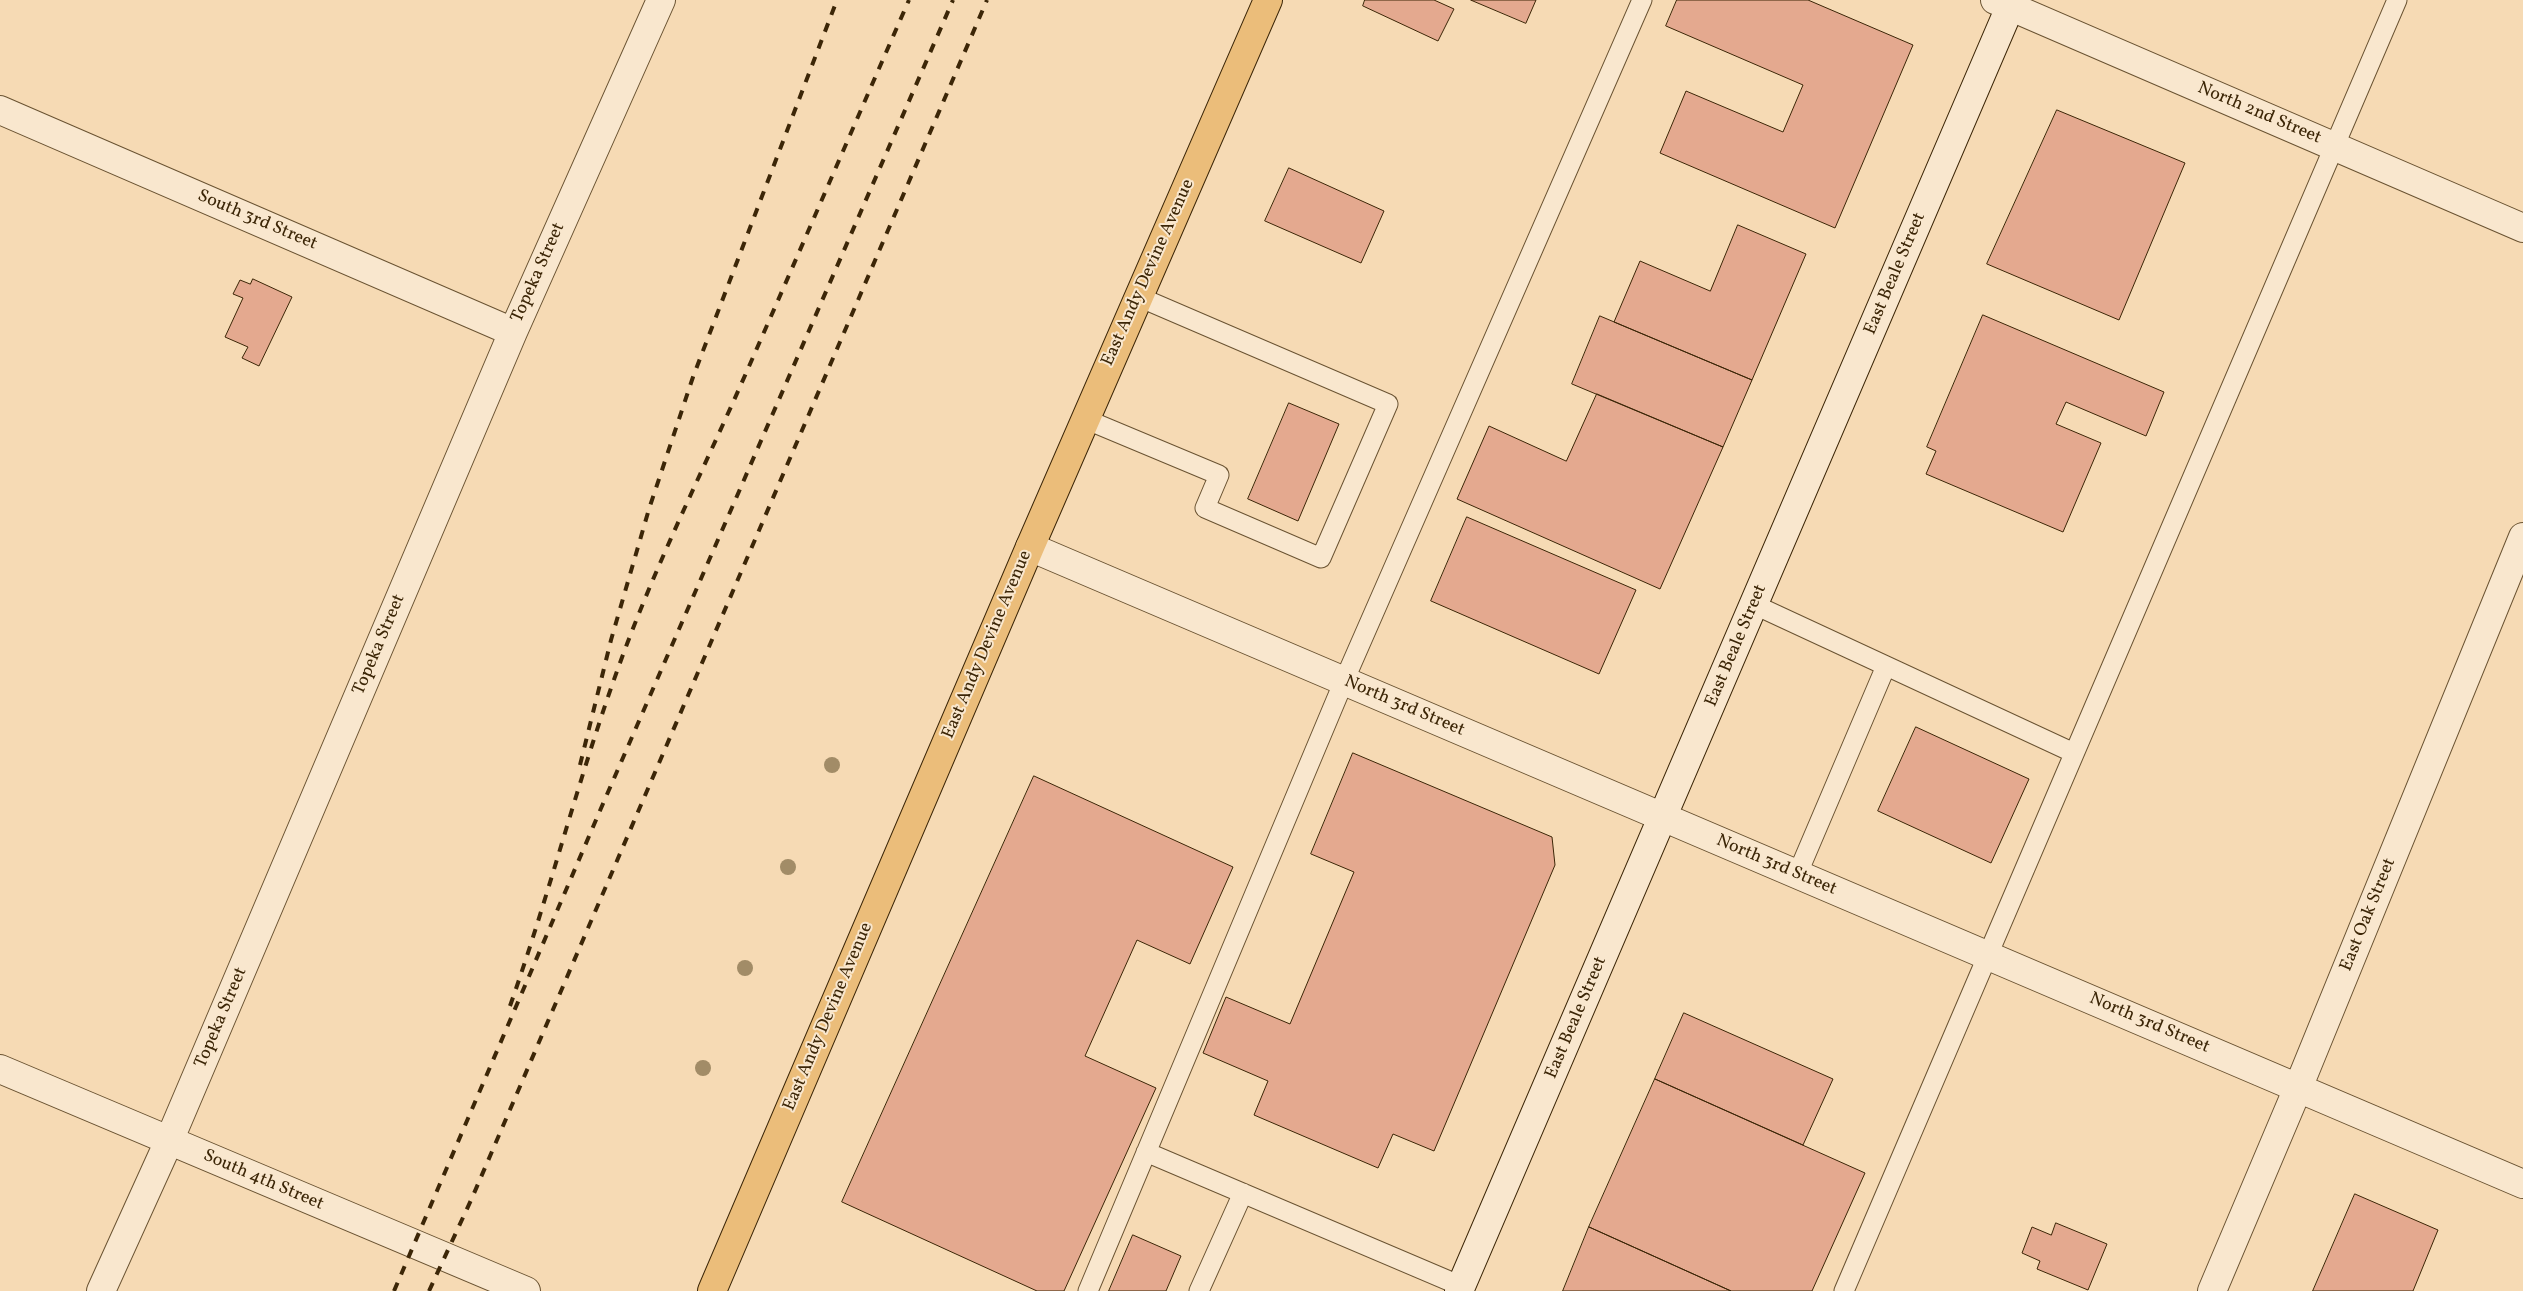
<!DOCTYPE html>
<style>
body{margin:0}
canvas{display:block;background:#f6dab4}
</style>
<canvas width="2523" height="1291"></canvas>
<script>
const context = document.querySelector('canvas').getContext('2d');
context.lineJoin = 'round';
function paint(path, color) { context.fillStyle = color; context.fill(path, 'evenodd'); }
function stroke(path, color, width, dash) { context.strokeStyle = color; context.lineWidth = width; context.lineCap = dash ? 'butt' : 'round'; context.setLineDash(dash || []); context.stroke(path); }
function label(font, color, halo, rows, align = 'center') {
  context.font = font + ' Vollkorn,serif'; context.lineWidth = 4; context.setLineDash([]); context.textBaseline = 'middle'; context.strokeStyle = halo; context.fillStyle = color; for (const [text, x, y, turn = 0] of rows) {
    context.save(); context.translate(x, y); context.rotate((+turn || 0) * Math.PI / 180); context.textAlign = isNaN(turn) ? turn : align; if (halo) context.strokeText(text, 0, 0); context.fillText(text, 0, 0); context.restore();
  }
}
const building = new Path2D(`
 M1365,0H1434L1454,9L1438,41L1363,6Z
 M1471,0H1536L1526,23Z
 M1677,0H1808L1913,45L1835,228L1660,153L1686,91L1783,132L1803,85L1666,26Z
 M2057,110L2185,163L2119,320L1987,264Z
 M1289,168L1384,211L1361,263L1265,221Z
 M1738,225L1806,254L1752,380L1614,322L1640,261L1710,291Z
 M253,279L292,297L259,366L242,358L248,347L225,337L243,298L233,294L240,280L250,284Z
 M1983,315L2164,392L2146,436L2066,402L2056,424L2101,443L2063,532L1926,474L1936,451L1927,447Z
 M1600,316L1752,380L1723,447L1572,384Z
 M1597,394L1723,447L1660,589L1457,499L1489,426L1566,461Z
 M1289,403L1339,424L1298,521L1248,499Z
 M1467,517L1636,590L1599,674L1431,601Z
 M1916,727L2029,779L1991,863L1878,811Z
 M1353,753L1552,837L1555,865L1434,1151L1393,1134L1378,1168L1254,1115L1268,1081L1203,1053L1226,997L1290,1024L1354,872L1311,854Z
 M1034,776L1233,867L1190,964L1137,940L1085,1056L1156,1088L1064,1291H1037L842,1202Z
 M1684,1013L1833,1079L1803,1145L1655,1079Z
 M1655,1079L1865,1173L1812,1291H1731L1589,1227Z
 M2355,1194L2438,1230L2413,1291H2313Z
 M2056,1223L2107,1244L2088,1290L2037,1269L2040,1261L2022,1253L2032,1227L2051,1235Z
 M1589,1227L1731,1291H1563Z
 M1133,1235L1181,1256L1166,1291H1109Z`);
const lane = new Path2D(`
 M1085,419L1219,475L1205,508L1321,558L1388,404L1139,297
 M1755,605L2074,753
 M1797,875L1886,666
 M1146,1152L1461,1286
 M1088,1291L1344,681L1642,0
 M1199,1291L1243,1193
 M1844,1291L2397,0`);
const street = new Path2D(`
 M1995,0L2523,228
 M0,110L513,332
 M1030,547L2523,1184
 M0,1069L526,1291
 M101,1291L169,1141L513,332L661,0
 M2212,1291L2298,1088L2523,537`);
const secondary = new Path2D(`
 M1459,1291L2013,0`);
const primary = new Path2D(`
 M712,1291L1030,547L1268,0`);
const rail = new Path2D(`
 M580,765L611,640L649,509L693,377L837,0
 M510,1006C552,887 582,763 627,644C660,557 701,474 739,389C796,260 852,130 909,0
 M394,1291L605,799L953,0
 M429,1291L472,1198L987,0`);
const trees = [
 [832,765],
 [788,867],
 [745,968],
 [703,1068]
];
const streetNames = [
 ["North 2nd Street",2259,114,23],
 ["South 3rd Street",257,221,23],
 ["Topeka Street",539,273,-66],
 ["East Andy Devine Avenue",1149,273,-66],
 ["East Beale Street",1896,274,-67],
 ["Topeka Street",380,645,-67],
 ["East Andy Devine Avenue",988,645,-67],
 ["East Beale Street",1737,646,-67],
 ["North 3rd Street",1404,707,23],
 ["North 3rd Street",1776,866,23],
 ["East Oak Street",2369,915,-68],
 ["East Andy Devine Avenue",829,1017,-67],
 ["Topeka Street",222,1018,-67],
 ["East Beale Street",1577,1018,-67],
 ["North 3rd Street",2149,1024,23],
 ["South 4th Street",263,1181,23]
];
paint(building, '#e4a98f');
stroke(building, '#3c2607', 1);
stroke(lane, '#6a5332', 21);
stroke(street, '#6a5332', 30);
stroke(secondary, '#3c2607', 30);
stroke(primary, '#3c2607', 30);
stroke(lane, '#f9e7ce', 19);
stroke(street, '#f9e7ce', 28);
stroke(secondary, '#f9e7ce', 28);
stroke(primary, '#ebbd7a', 28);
stroke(rail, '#3c2607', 4, [9, 9]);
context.fillStyle = '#a28c67';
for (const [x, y] of trees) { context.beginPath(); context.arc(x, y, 8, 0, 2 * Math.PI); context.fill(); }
label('18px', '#3c2607', '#f9e7ce', streetNames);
</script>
